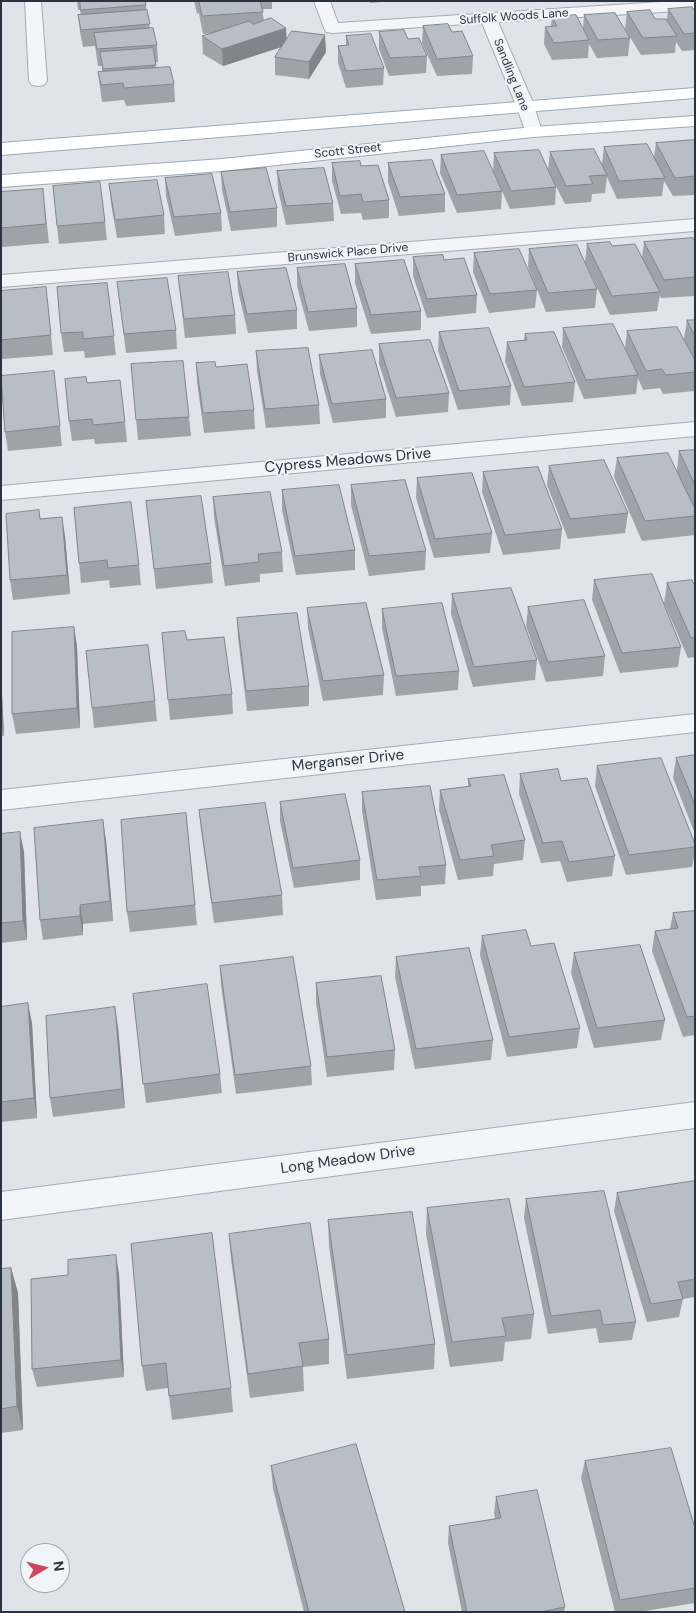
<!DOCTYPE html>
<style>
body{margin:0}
#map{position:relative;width:696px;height:1613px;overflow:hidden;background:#e0e4ea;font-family:"DM Sans",sans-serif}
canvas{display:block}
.frame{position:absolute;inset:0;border:2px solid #293341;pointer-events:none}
.north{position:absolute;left:20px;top:1543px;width:50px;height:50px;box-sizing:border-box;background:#f0f3f7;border:1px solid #a0a6ae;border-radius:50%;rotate:82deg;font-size:14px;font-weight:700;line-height:20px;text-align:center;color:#293341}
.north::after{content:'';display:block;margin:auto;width:18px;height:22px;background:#d04460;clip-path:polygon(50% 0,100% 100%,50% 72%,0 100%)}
</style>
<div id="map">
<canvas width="696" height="1613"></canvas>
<div class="frame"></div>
<div class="north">N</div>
</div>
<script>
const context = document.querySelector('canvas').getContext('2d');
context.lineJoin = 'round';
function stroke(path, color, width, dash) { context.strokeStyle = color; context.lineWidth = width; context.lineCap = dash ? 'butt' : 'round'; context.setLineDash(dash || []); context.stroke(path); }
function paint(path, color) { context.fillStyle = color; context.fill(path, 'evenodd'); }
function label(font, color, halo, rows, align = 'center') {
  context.font = font + ' "DM Sans",sans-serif'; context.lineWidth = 4; context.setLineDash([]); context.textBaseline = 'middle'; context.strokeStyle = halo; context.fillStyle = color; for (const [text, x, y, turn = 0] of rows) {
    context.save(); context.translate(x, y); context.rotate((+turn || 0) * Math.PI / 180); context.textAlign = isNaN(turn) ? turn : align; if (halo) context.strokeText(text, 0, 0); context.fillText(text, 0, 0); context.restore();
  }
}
const minor = new Path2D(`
 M25,1H41L47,81L44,85L38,86L32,85L29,81Z
 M314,1H330L338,23L676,1H695V10L498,22L534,105L542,132L539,136L533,137L527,136L516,105L482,23L332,33L326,32L324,28Z
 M695,219V231L1,287V275Z
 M695,422V436L1,500V486Z
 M695,714V732L1,810V790Z
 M695,1102V1128L1,1220V1192Z`);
const major = new Path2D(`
 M695,88V98L1,155V143Z
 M695,116V126L533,137L222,171L1,187V175L222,159L533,127Z`);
const wall = new Path2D(`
 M77,1H145L150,29L157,45L158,62H155L156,68L174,84L175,102L126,106L124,100L102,102L98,72H102V66H98L95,46L83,47L80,32L78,15H81L80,10H78Z
 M194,1H272V9H262L264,21L287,39L326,52L309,79L275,75V57L282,47L223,66L203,54L202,36L214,33L203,34L200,19L199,13L197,14Z
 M369,1H394L370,3Z
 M668,9L695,11V50L682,51L676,42L675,53L641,55L625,29L627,12L655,19H667Z
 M584,15L630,38L628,56L597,58L589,44L588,58L552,60L544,44L545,27L551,26L552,17L583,29Z
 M423,26L452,32L473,56L472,74L437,76L422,43Z
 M379,32L427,56L426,73L389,76L379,49Z
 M346,36L384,68L383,85L346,88L338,63V46L346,45Z
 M695,140V195L673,196L664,181L662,196L617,199L607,177L605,193L592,194L591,202L565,204L555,184L556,187L555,205L510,209L493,171L494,153L548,170L550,152L602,164L604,147L654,157L656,143Z
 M441,155L502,191L501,209L457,213L440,173Z
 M332,163L361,166L389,200V218L363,220L361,213L341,214L332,181Z
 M388,163L445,194V212L399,216L388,182Z
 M277,171L333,203L334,221L286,225L278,190Z
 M221,172L277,208V227L231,231L222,190Z
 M165,178L221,213L222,231L175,236L166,196Z
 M109,184L164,215L165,234L117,238L111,203Z
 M1,192L45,207L49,243L2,247Z
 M105,222L107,240L59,244L57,226Z
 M644,242H695V296L661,298L660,295L657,311L610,315L585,262L587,244L612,246L642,258Z
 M529,249L597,289L595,308L546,312L528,267Z
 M474,253L537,290L535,308L489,313L473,272Z
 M413,257L444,260L477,295L476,313L427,318L413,276Z
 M355,264L421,311V330L371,334L355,283Z
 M297,268L357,308V327L309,331L297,286Z
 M237,272L297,310V329L248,333L238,291Z
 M178,276L235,315L236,334L185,338L180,295Z
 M117,282L176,330L177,349L126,353Z
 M107,283L116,355L85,358L84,351L64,352L61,333Z
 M1,291L48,306L53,355L2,359Z
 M687,320H695V391L663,394L660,388L643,390L638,378L636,394L584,399L562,347L563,328L625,348L627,331L684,339Z
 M439,332L511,386L510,405L458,410L438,351Z
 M525,334L575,382L573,402L522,406L505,361L507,342L524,340Z
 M379,344L449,393L448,412L396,417L379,364Z
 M256,351L319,405L320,424L266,428L257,371Z
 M319,355L386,399V418L333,423L320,374Z
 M196,363L216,367L254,410L255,429L204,433L197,382Z
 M131,364L189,417L191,436L138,440Z
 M87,383L125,422L127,442L95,444L94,439L72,441L69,421Z
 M56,391L62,446L8,451L5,432Z
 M695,450V535L642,541L614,477L617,458L677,470L679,451Z
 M549,466L628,513L625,533L568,539L547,485Z
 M483,472L562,529L560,549L503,555L482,492Z
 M417,478L492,533L490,553L434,558L416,498Z
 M351,485L426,551L425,570L369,576L351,505Z
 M282,490L355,550V570L296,575L282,510Z
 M213,497L282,552L283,572L260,574V582L225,586L214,517Z
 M146,501L211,563L213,583L156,589Z
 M74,508L139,565L141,585L110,588L109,580L81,583Z
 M40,518L65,536L70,594L13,600L10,580Z
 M594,580L681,647L678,667L620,673L592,600Z
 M667,583L695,586V657L688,658L664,603Z
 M452,594L537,660L535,680L473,687L451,614Z
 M528,607L605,656L603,676L546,682L526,626Z
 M307,608L384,675L383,695L323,701L308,628Z
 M382,609L459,671L458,690L396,696L382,628Z
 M237,618L309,686V706L247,711L238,638Z
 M74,627L77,647L80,728L16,734L12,714Z
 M162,633L187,640L232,694L233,714L170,720Z
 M1,673L4,736H1Z
 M155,701L157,721L94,728L92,708Z
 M695,755V834L673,778L676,758Z
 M597,766L695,844V852L692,867L626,875L595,786Z
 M520,774L561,781L615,856L612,876L567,882L560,861L541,863L519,794Z
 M468,779L525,840L523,860L494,864L493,876L458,880L439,810L440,790L468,787Z
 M362,792L446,865L445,884L421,886V896L376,900L362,811Z
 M280,802L360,860V880L294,888L280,821Z
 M199,810L282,895L283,915L214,923L201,830Z
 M186,813L197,925L130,932L127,912Z
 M1,834L24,852L27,940L1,943Z
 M106,840L113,921L83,924V935L43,940L40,920Z
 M695,911V1035L683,1037L652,951L655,931L670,929L673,913Z
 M482,936L531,946L580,1028L577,1048L507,1057L480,955Z
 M574,953L665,1020L661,1040L594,1048L571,973Z
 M396,957L493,1040L491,1060L415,1069L395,977Z
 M220,966L311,1066L312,1085L236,1094L221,985Z
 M316,983L395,1050L394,1070L327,1077L316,1003Z
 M133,994L220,1074L222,1093L146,1103Z
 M1,1005L2,1007L32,1023L37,1118L1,1122Z
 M118,1027L125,1108L53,1117L50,1098Z
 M695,1181V1297L683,1299L679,1317L647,1322L614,1211L617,1193Z
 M526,1199L636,1322L632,1340L599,1343L596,1328L548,1334L524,1218Z
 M427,1208L534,1314L531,1339L505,1342L503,1361L450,1367L426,1234Z
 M328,1220L435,1344L434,1369L347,1379L329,1246Z
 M229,1234L329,1339V1364L303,1367L304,1391L250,1398L231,1259Z
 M131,1244L231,1388L233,1412L172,1420L168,1388L146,1391L142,1366Z
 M11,1268L18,1293L23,1430L1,1433V1269Z
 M119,1274L124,1377L37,1387L32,1369Z
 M585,1461L695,1528V1603L639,1612H615L581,1478Z
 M271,1466L405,1612H304L273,1489Z
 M496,1497L565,1607L564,1612H462L448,1543L449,1526L495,1519L494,1513Z`);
const shadedWall = new Path2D(`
 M286,28L287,45L223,66L222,49Z
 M325,35L326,52L309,79V62Z
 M62,517L65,536L70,594L67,575Z
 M74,627L77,647L80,728L77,708Z
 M1,673L4,736L1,719Z
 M103,820L106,840L113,921L110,901Z
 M20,832L24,852L27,940L23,921Z
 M80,905L83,924V935L80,916Z
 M28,1003L32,1023L37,1118L34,1098Z
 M115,1007L118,1027L125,1108L122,1089Z
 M116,1255L119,1274L124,1377L121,1360Z
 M11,1268L18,1293L23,1430L17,1406Z`);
const building = new Path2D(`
 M80,1H145L146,5L81,10Z
 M260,1L263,12L202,16L199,2Z
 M692,7L695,11V33L684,34L668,9Z
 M147,10L150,24L81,30L78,15Z
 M650,10L655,19H666L677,36L643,38L627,12Z
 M615,13L630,38L598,40L584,15Z
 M576,15L589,40L554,43L545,27L557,26L552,17Z
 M271,18L286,28L222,49L202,36L249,21L253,24Z
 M448,24L452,32L462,31L473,56L437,59L423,26Z
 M153,28L157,45L97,49L94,33Z
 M404,30L408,39L419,38L427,56L390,58L379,32Z
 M292,31L325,35L309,62L275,57Z
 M371,34L384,68L346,71L338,46L349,45L346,36Z
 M153,48L156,65L103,69L100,52Z
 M170,67L174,84L124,88L123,83L101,85L98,72Z
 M695,140V176L675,178L656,143Z
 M647,144L665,178L619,181L604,147Z
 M594,149L607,175L589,176L593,184L566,186L550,152Z
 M539,150L556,187L511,191L494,153Z
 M484,151L502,191L457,195L441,155Z
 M432,160L445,194L400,197L388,163Z
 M360,161L361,166L378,165L389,200L363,202L361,194L340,196L332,163Z
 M266,168L277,208L230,212L221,172Z
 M324,168L333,203L286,206L277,171Z
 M212,174L221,213L174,217L165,178Z
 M157,180L164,215L115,220L109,184Z
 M100,182L105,222L57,226L53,186Z
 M43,189L46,224L1,228V192Z
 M693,238L695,242V277L664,280L644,242Z
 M610,242L612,246L635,244L660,292L612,296L587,244Z
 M577,245L597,289L548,293L529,249Z
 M519,249L537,290L490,294L474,253Z
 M443,255L444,260L464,258L477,295L427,299L413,257Z
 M404,260L421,311L371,315L355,264Z
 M345,264L357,308L308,312L297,268Z
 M286,268L297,310L247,314L237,272Z
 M228,272L235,315L184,319L178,276Z
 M167,278L176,330L124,334L117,282Z
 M107,283L114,336L83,339V332L61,333L57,287Z
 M46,287L51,335L1,340V291Z
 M687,320H695V336Z
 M613,324L638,375L586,380L563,328Z
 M677,327L695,360V372L666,375L662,369L646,371L627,331Z
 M489,328L511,386L459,391L439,332Z
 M554,332L575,382L524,387L507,342L527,340L525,334Z
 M430,340L449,393L396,398L379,344Z
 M308,348L319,405L265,409L256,351Z
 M372,350L386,399L332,404L319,355Z
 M183,361L189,417L136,420L131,364Z
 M215,362L216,367L247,364L254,410L203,413L196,363Z
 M54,371L60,426L5,432L1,376Z
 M86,377L87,383L120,380L125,422L93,425L92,419L69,421L65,379Z
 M695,450V485L679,451Z
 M668,453L695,509V516L645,521L617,458Z
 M604,460L628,513L570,519L549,466Z
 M538,467L562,529L505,535L483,472Z
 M472,473L492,533L435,539L417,478Z
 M405,480L426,551L369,556L351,485Z
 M339,485L355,550L295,556L282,490Z
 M270,492L282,552L258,554L259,562L224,566L213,497Z
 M201,496L211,563L154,569L146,501Z
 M131,502L139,565L108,568L107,560L79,563L74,508Z
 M39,510L40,519L62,517L67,575L10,580L6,514Z
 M652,574L681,647L622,653L594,580Z
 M692,580L695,586V637L691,638L667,583Z
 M511,588L537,660L474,667L452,594Z
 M584,600L605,656L548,662L528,607Z
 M366,603L384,675L323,681L307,608Z
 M442,603L459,671L396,676L382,609Z
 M297,613L309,686L246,691L237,618Z
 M74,627L77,708L12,714V632Z
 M185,631L187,640L224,637L232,694L168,700L162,633Z
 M148,645L155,701L92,708L86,651Z
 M695,755V805L676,758Z
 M661,758L695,844V847L629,855L597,766Z
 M558,769L561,781L587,778L615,856L569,862L562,841L543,843L520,774Z
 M504,775L525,840L491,845L494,856L460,860L440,790L471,786L468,779Z
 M430,786L446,865L419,867L421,876L377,880L362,792Z
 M345,794L360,860L293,868L280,802Z
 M265,803L282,895L212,903L199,810Z
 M186,813L195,905L127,912L121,820Z
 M103,820L110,901L80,905V916L40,920L34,828Z
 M20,832L23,921L1,923V834Z
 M695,911V1016L687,1017L655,931L678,928L673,913Z
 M526,930L531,946L554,943L580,1028L509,1037L482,936Z
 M640,945L665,1020L597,1028L574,953Z
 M469,948L493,1040L416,1049L396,957Z
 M293,957L311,1066L235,1075L220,966Z
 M381,976L395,1050L327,1057L316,983Z
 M207,984L220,1074L143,1084L133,994Z
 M28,1003L34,1098L1,1102V1007Z
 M115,1007L122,1089L50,1098L46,1016Z
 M695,1181V1279L678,1282L683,1299L651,1304L617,1193Z
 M604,1191L636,1322L603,1325L600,1310L551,1316L526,1199Z
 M509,1199L534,1314L502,1318L506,1336L452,1342L427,1208Z
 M412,1212L435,1344L347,1355L328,1220Z
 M310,1223L329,1339L299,1343L303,1366L248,1374L229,1234Z
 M212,1233L231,1388L169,1396L166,1363L142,1366L131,1244Z
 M116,1255L121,1360L32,1369L31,1279L68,1275V1260Z
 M11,1268L17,1406L1,1409V1269Z
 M356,1444L405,1612H309L271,1466Z
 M671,1448L695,1528V1588L620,1600L585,1461Z
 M537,1490L565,1607L540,1612H467L449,1526L501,1518L496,1497Z`);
const farStreetnames = [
 ["Suffolk Woods Lane",514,17,-4],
 ["Sandling Lane",511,75,68],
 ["Scott Street",348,151,-6],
 ["Brunswick Place Drive",348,253,-5]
];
const streetNames = [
 ["Cypress Meadows Drive",348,461,-5],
 ["Merganser Drive",348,761,-6],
 ["Long Meadow Drive",348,1160,-8]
];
stroke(minor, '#a5abb4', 2);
stroke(major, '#a0a9b5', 2);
paint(minor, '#f3f5f8');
paint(major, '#fff');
paint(wall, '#9ea3aa');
paint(shadedWall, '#81858b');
paint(building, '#b8bec6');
stroke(building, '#81858b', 1);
label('12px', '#293341', '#f0f3f7', farStreetnames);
label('15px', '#293341', '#f0f3f7', streetNames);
</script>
